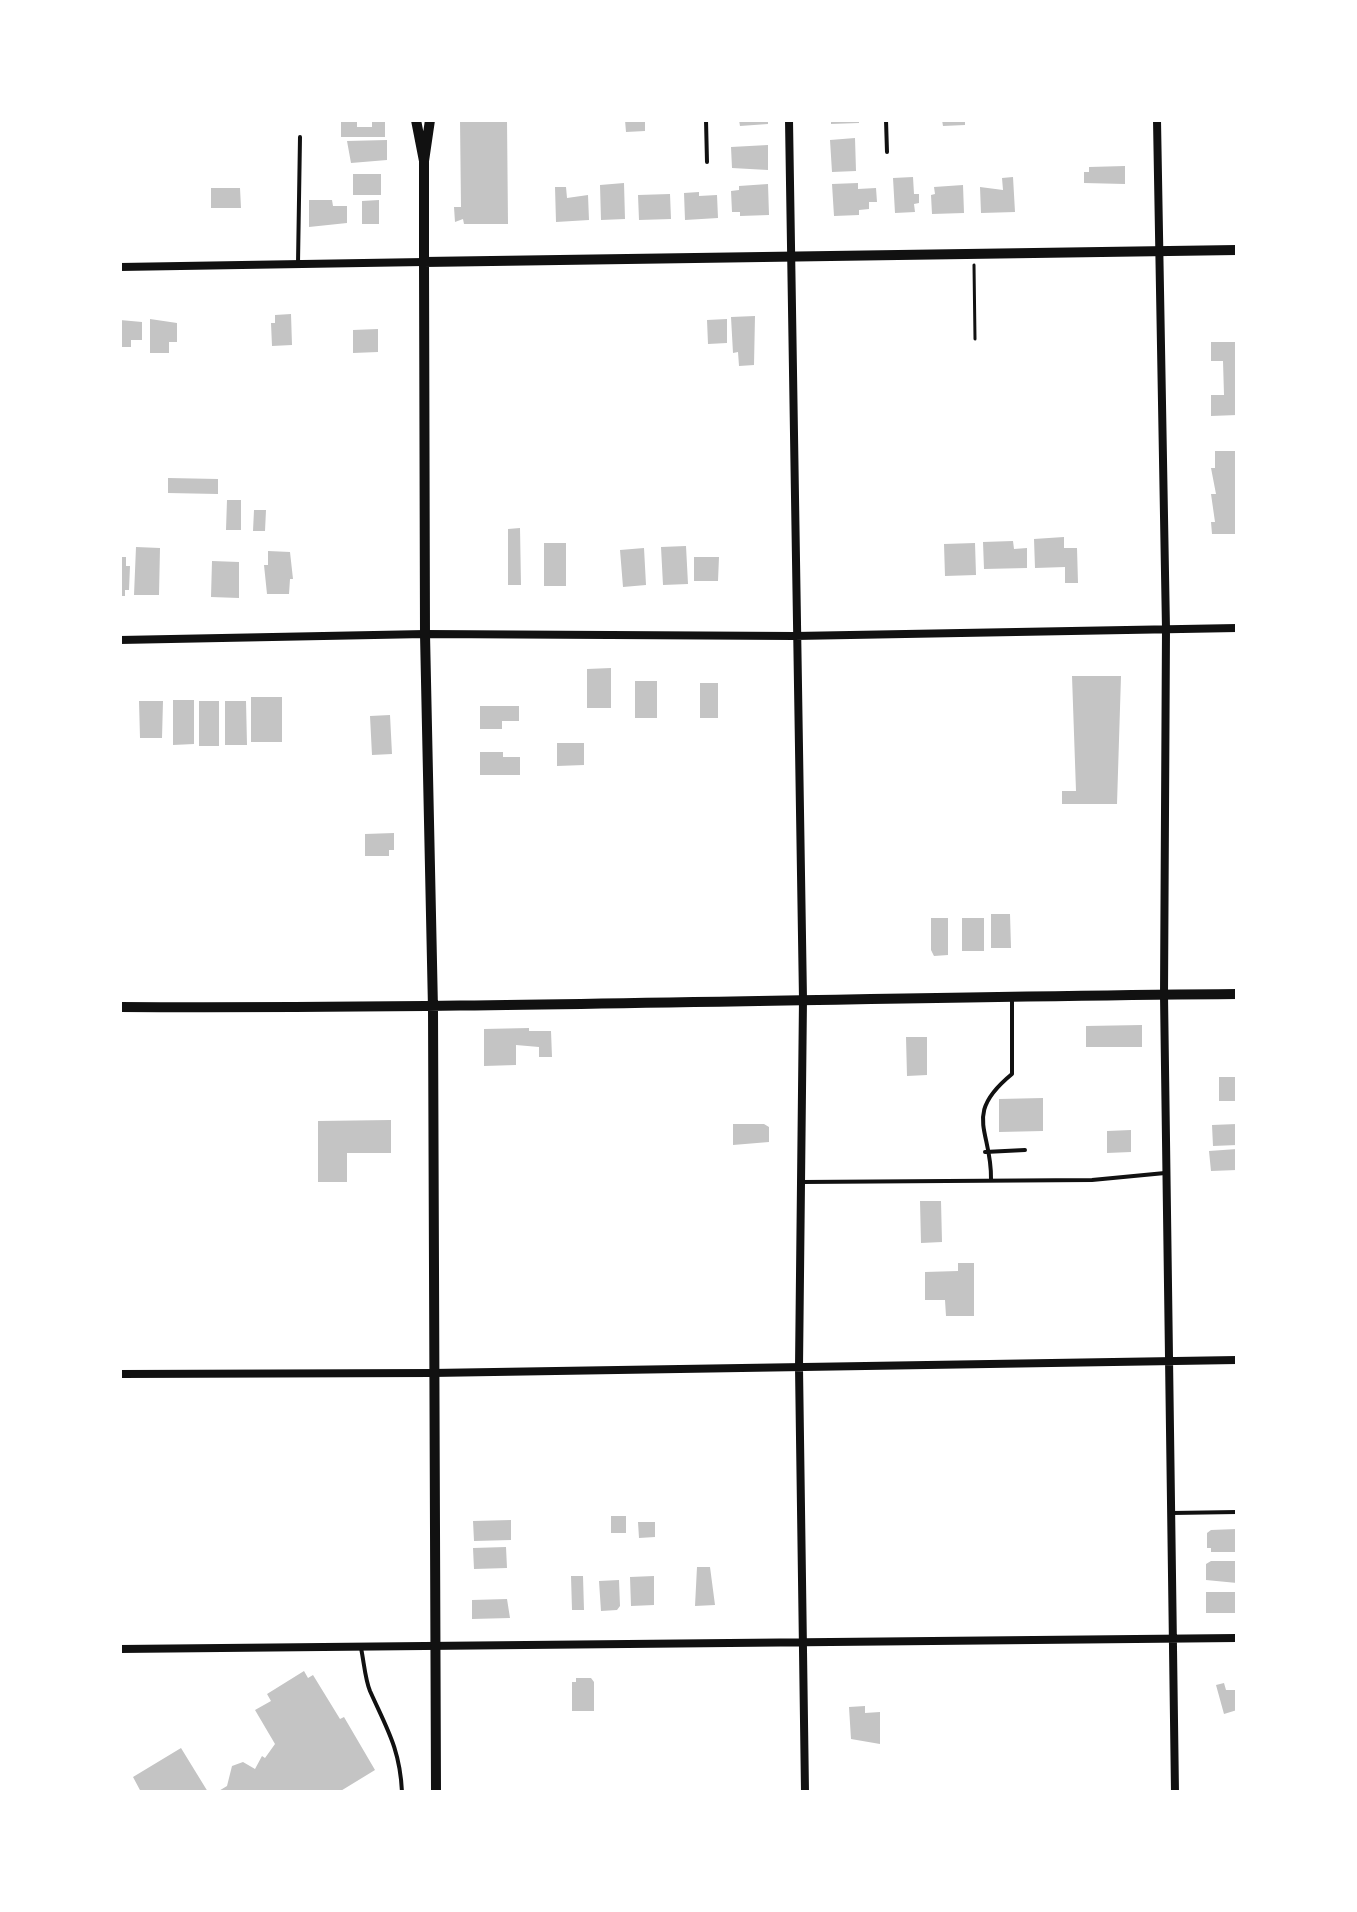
<!DOCTYPE html>
<style>
body{margin:0}
#map{position:relative;width:1357px;height:1912px;overflow:hidden;background:#fff;font-family:"Crimson Pro",serif}
canvas{display:block}
.frame{position:absolute;inset:0;border:122px solid #fff;pointer-events:none}
</style>
<div id="map">
<canvas width="1357" height="1912"></canvas>
<div class="frame"></div>
</div>
<script>
const context = document.querySelector('canvas').getContext('2d');
context.lineJoin = 'round';
function paint(path, color) { context.fillStyle = color; context.fill(path, 'evenodd'); }
function stroke(path, color, width, dash) { context.strokeStyle = color; context.lineWidth = width; context.lineCap = dash ? 'butt' : 'round'; context.setLineDash(dash || []); context.stroke(path); }
const building = new Path2D(`
 M372,120H385V137H341V121H357V127H372Z
 M460,120H507L508,224H464L463,219L455,222L454,207H461Z
 M625,120H645V131L626,132Z
 M739,120H768V124L740,126Z
 M831,120H859V123L831,124Z
 M942,120H965V125L943,126Z
 M855,138L856,171L832,172L830,140Z
 M387,140V160L351,163L347,141Z
 M768,145V170L732,168L731,147Z
 M1125,166V184L1084,183V172H1089V167Z
 M353,174H381V195H353Z
 M913,177L914,194H919V203L914,204L915,212L895,213L893,178Z
 M1013,177L1015,212L981,213L980,187L1003,190L1002,178Z
 M624,183L625,219L601,220L600,185Z
 M858,183V189L876,188L877,202H869V209L859,210V215L834,216L832,184Z
 M768,184L769,215L740,216V212H732L731,191L739,190V186Z
 M963,185L964,213L932,214L931,195L935,194L934,187Z
 M555,187H566L567,198L588,195L589,220L556,222Z
 M211,188H240L241,208H211Z
 M699,192V196L717,195L718,218L685,220L684,193Z
 M670,194L671,219L639,220L638,195Z
 M309,200H332L333,206H347V223L309,227Z
 M379,200V224H362V201Z
 M291,314L292,345L272,346L271,323H275V315Z
 M755,316L754,365L739,366L738,352L733,353L731,317Z
 M150,319L177,323V342H169V353H150Z
 M727,319V343L708,344L707,320Z
 M120,320L142,322V340H131V347H120Z
 M378,329V352L353,353V330Z
 M1211,342H1237V415L1211,416V395H1224L1223,361H1211Z
 M1215,451H1237V534H1212L1211,522H1215L1211,494H1216L1211,468H1215Z
 M168,478L218,479V494L168,493Z
 M227,500H241V530H226Z
 M254,510H266L265,531H253Z
 M520,528L521,585H508V529Z
 M1064,537V548H1077L1078,583H1065V567L1035,568L1034,539Z
 M1013,541L1014,549L1027,548V568L984,569L983,542Z
 M544,543H566V586H544Z
 M975,543L976,575L945,576L944,544Z
 M686,546L688,584L663,585L661,547Z
 M136,547L160,548L159,595H134Z
 M644,548L646,585L623,587L620,550Z
 M268,551L290,552L293,579H290L289,594H267L264,565H268Z
 M120,557H126V566H130L129,590H125V596H120Z
 M694,557H719L718,581H694Z
 M212,561L239,562V598L211,597Z
 M611,668V708H587V669Z
 M1072,676H1121L1117,804H1062V791H1076Z
 M635,681H657V718H635Z
 M700,683H718V718H700Z
 M251,697H282V742H251Z
 M173,700H194V744L173,745Z
 M139,701H163L162,738H140Z
 M199,701H219V746H199Z
 M225,701H246L247,745H225Z
 M480,706H519V721H502V729H480Z
 M390,715L392,754L372,755L370,716Z
 M557,743H584V765L557,766Z
 M480,752H503V757H520V775H480Z
 M394,833V850H389V856H365V834Z
 M991,914H1010L1011,948H991Z
 M931,918H948V955L934,956L931,950Z
 M962,918H984V951H962Z
 M1142,1025V1047H1086V1026Z
 M529,1028V1031H551L552,1057H539V1047L516,1045V1065L484,1066V1029Z
 M906,1037H927V1075L907,1076Z
 M1219,1077H1237V1101H1219Z
 M1043,1098V1131L999,1132V1099Z
 M391,1120V1153H347V1182H318V1121Z
 M733,1124H764L769,1127V1142L733,1145Z
 M1237,1124V1145L1213,1146L1212,1125Z
 M1131,1130V1152L1107,1153V1131Z
 M1237,1149V1170L1211,1171L1209,1151Z
 M920,1201H941L942,1242L921,1243Z
 M958,1263H974V1316H946L945,1300H925V1272L958,1271Z
 M611,1516H626V1533H611Z
 M511,1520V1540L474,1541L473,1521Z
 M638,1522H655V1537L639,1538Z
 M1237,1529V1552H1211V1548H1207V1533L1211,1530Z
 M506,1547L507,1568L474,1569L473,1548Z
 M1211,1561H1237V1583L1206,1580V1564Z
 M697,1567H710L715,1605L695,1606Z
 M571,1576H583L584,1610H572Z
 M654,1576V1605L631,1606L630,1577Z
 M619,1580L620,1606L617,1610L601,1611L599,1581Z
 M1206,1592H1237V1613H1206Z
 M507,1599L510,1618L472,1619V1600Z
 M304,1671L308,1678L313,1675L340,1719L344,1717L375,1770L339,1792H217L227,1786L232,1766L243,1762L255,1769L262,1756L265,1758L275,1744L255,1710L271,1701L267,1694Z
 M576,1678H591L594,1682V1711H572V1682H576Z
 M1224,1683L1226,1690H1237V1710L1224,1714L1216,1685Z
 M865,1706V1713L880,1712V1744L851,1739L849,1707Z
 M181,1748L208,1792H141L133,1777Z`);
const path = new Path2D(`
 M974,265L975,339`);
const service = new Path2D(`
 M706,120L707,162
 M886,120L887,152
 M298,263L300,137
 M985,1152L1025,1150
 M991,1179C992,1130 962,1115 1012,1074V999
 M802,1182L1092,1180L1165,1173
 M1172,1513L1237,1512
 M361,1648C364,1662 365,1679 370,1691C387,1729 400,1749 402,1792`);
const minor = new Path2D(`
 M789,120L803,999L799,1367L805,1792
 M1157,120L1166,629L1164,995L1175,1792
 M120,267L424,262
 M120,640L425,634L795,636L1237,628
 M120,1374L432,1373L1237,1360
 M120,1649L1237,1638`);
const tertiary = new Path2D(`
 M416,120L424,161
 M430,120L424,161V262L425,634L433,1009L436,1792
 M424,262L1237,250
 M120,1007C492,1009 865,997 1237,994`);
paint(building, '#c4c4c4');
stroke(path, '#111', 3);
stroke(service, '#111', 4);
stroke(minor, '#111', 8);
stroke(tertiary, '#111', 10);
</script>
